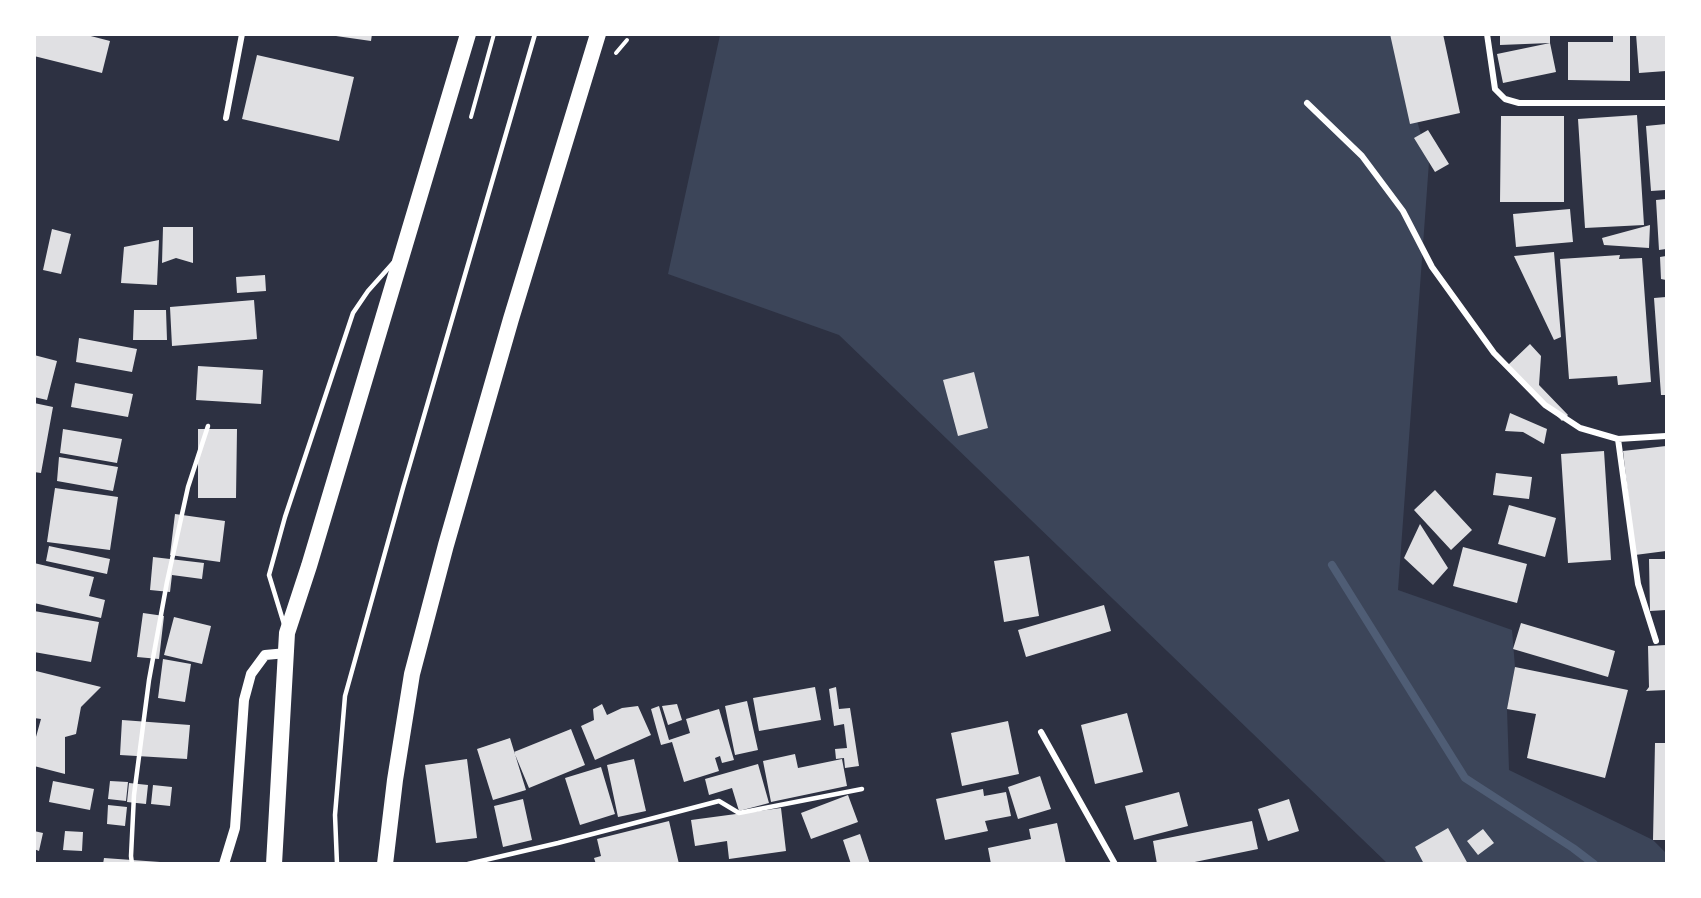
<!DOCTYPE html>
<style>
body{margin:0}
#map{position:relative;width:1701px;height:898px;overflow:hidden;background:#2d3142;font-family:Jost,sans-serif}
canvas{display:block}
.frame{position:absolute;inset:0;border:36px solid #fff;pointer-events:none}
</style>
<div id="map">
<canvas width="1701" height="898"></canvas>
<div class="frame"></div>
</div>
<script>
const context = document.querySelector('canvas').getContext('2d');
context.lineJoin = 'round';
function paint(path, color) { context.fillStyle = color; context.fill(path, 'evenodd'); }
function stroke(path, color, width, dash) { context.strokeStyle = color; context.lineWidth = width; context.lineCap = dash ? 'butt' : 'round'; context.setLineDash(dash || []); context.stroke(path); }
const green = new Path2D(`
 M720,35H1392L1429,162L1398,590L1512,630L1515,667L1507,709L1509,770L1653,840L1666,853V863H1387L839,335L668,274Z`);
const stream = new Path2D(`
 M1332,565L1465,778L1573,848L1594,864`);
const building = new Path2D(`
 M34,34H83L110,41L102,73L34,56Z
 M336,34H372L371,41L336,36Z
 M1390,34H1443L1460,113L1410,124Z
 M1500,34H1550V43L1500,45Z
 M1613,34H1630V81L1568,80V42H1613Z
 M1636,34H1666V71L1639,73Z
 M1550,43L1556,72L1503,83L1497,54Z
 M257,55L354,77L339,141L242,119Z
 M1637,115L1644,225L1585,228L1578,119Z
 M1501,116H1564V202H1500Z
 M1666,124V190L1651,191L1646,126Z
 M1428,130L1449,164L1435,172L1414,138Z
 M1666,199V249L1659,250L1656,200Z
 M1570,209L1573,242L1516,247L1513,214Z
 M1650,225L1649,248L1604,245L1602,238Z
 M163,227H193V263L176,258L162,263Z
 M52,229L71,234L61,274L43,270Z
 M159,240L157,285L121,283L124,247Z
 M1554,252L1561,337L1554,340L1514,256Z
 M1620,255L1619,259L1642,258L1651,382L1618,385L1617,376L1569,379L1560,259Z
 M1666,256V280L1661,279L1660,257Z
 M265,275L266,291L237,293L236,277Z
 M1666,297V395H1661L1654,298Z
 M254,300L257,339L172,346L170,307Z
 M134,310H166L167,340H133Z
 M79,338L137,349L132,372L76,362Z
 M1530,344L1541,356L1539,385L1568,415L1562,421L1508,365Z
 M34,355L57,361L47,400L34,397Z
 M198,366L263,370L261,404L196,400Z
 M974,372L988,428L958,436L943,380Z
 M75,383L133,394L128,417L71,407Z
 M34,403L53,407L41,473L34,472Z
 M1510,413L1547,429L1544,444L1523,432L1505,431Z
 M63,429L122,439L117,463L60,453Z
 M198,429H237L236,498H198Z
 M1666,446V551L1635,555L1623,451Z
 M1604,451L1611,560L1568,563L1561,454Z
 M59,457L118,467L113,491L57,481Z
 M1496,473L1532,477L1529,499L1493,495Z
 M55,488L118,497L110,550L47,542Z
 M1435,490L1472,530L1451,550L1414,510Z
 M1509,505L1556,518L1545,557L1498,544Z
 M175,514L225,521L220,562L170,555Z
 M1420,524L1448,568L1433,585L1404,558Z
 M49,546L110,559L107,574L46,561Z
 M1463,547L1527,564L1517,603L1453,586Z
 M1029,556L1039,616L1004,622L994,561Z
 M153,557L204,563L202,579L172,575L170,592L150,590Z
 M1649,559H1666V610L1650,611Z
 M34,563L94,577L89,596L105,600L101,618L34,603Z
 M1104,605L1111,631L1026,657L1018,630Z
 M34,611L99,622L91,662L34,652Z
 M143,613L164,616L159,659L137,657Z
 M174,617L211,626L202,664L164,655Z
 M1521,623L1615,651L1608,677L1513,649Z
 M1666,645V690L1646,691L1649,687L1648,646Z
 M163,659L191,664L185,702L158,698Z
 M1515,667L1628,690L1605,778L1527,758L1536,714L1507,709Z
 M36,671L101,687L81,707L76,734L65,737V774L34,766V744L41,719L34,718V677Z
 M815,687L821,720L759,731L753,698Z
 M836,687L839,709L850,708L859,766L845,768L844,758L836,759L835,749L847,748L844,724L834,726L829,689Z
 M747,701L758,750L735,755L725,706Z
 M602,704L607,715L622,708L638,706L651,735L595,760L581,726L594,720L593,709Z
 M677,704L682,720L668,725L662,706Z
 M659,706L669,740L690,733L686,719L719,709L734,760L722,763L720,756L715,758L719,771L684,782L672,742L661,745L651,709Z
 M1127,713L1143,772L1095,784L1081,725Z
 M122,720L190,725L187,759L120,755Z
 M1008,721L1019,774L962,786L951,733Z
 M571,729L585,765L529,788L514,752Z
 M510,738L526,790L493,800L477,749Z
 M1655,743H1666V840H1653Z
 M795,754L798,768L842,759L847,786L771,802L763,761Z
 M467,759L477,838L436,843L425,765Z
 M634,759L646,811L618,817L607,765Z
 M758,764L769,803L739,811L732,788L709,795L705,779Z
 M601,767L615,814L580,825L565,778Z
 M1040,776L1051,809L1018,819L1008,787Z
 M53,781L94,789L90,810L49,802Z
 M110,781L128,782L126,801L108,799Z
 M129,783L148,785L146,804L127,802Z
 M153,785L172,787L170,806L151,804Z
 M983,789L984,796L1006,792L1011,816L985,821L988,831L945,840L936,799Z
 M1179,792L1188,826L1134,840L1125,806Z
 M848,795L858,822L811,839L801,813Z
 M523,799L532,840L503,847L494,806Z
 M1289,799L1299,831L1268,841L1258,809Z
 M108,805L127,807L125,826L107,824Z
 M781,808L786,851L729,859L727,841L695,846L691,820Z
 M669,821L679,864H596L594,858L601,856L597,839Z
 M1252,821L1258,849L1185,864H1157L1153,841Z
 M1057,823L1066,864H991L988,848L1031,839L1029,829Z
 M1448,828L1468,864H1424L1415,847Z
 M1483,829L1494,843L1478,855L1467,841Z
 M34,831L43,833L39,851L34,849Z
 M65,831L83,832L82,851L63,850Z
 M860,834L870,864H851L843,840Z
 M104,858L160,862V864H103Z`);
const path = new Path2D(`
 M616,53L627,40
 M471,117L494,34`);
const service = new Path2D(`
 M284,624L269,575L285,517L353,313L368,291L393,263
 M132,864L131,856L134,795L149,680L167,582L188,487L208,426
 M337,864L335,815L345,696L403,488L535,34
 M468,864L558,843L719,801L739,813L862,789`);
const minor = new Path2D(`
 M1487,34L1495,89L1505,99L1519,103H1666
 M1307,103L1362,156L1403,211L1432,267L1494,353L1545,405L1580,428L1618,439L1638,584L1656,641
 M226,118L242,34
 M1618,439L1666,436
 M1041,732L1115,864`);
const tertiary = new Path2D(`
 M224,864L235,828L244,700L251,674L265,655L287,653`);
const trunk = new Path2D(`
 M274,864L287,633L309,566L468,34
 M385,864L395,780L412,674L446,545L511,319L598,34`);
paint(green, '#3c4559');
stroke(stream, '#4f5d75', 8);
paint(building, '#e0e0e3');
stroke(path, '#fff', 4);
stroke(service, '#fff', 4.5);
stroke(minor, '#fff', 6);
stroke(tertiary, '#fff', 10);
stroke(trunk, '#fff', 16);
</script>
